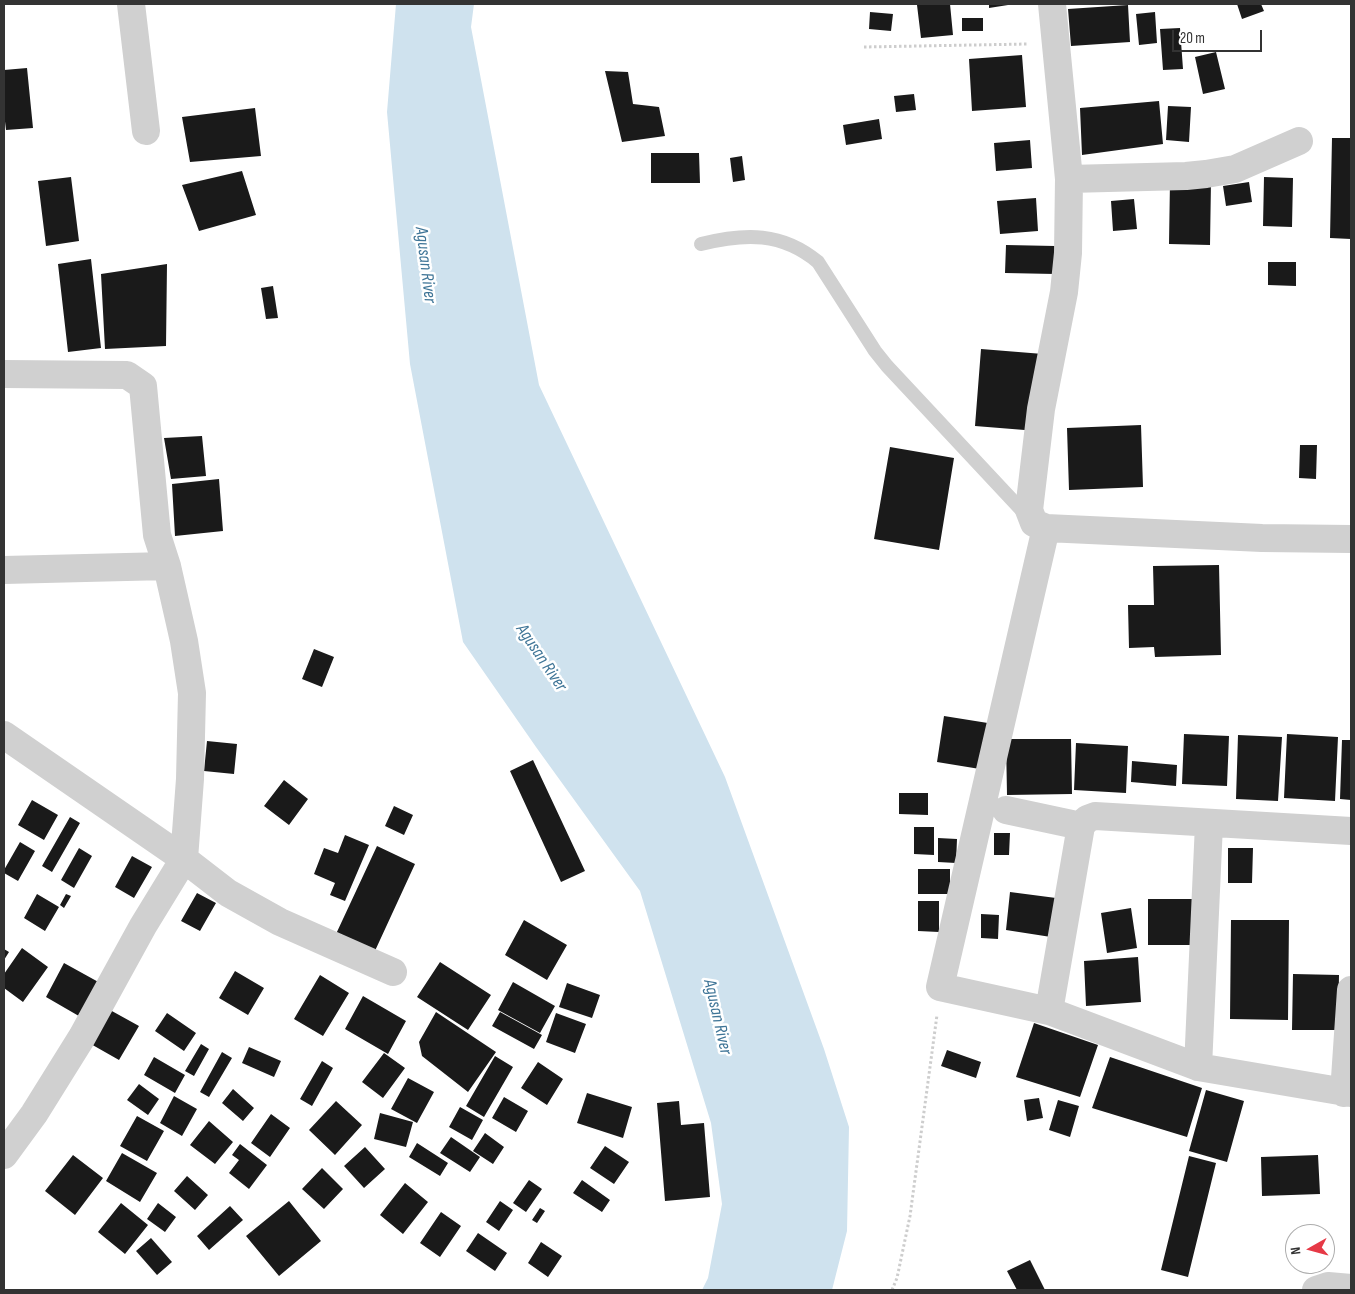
<!DOCTYPE html>
<style>
body{margin:0}
#map{position:relative;width:1355px;height:1294px;overflow:hidden;background:#fff;font-family:"Sofia Sans Condensed",sans-serif}
canvas{display:block}
.frame{position:absolute;inset:0;border:5px solid #333;pointer-events:none}
.north{position:absolute;left:1285px;top:1224px;width:50px;height:50px;box-sizing:border-box;background:#fff;border:1px solid #adadad;border-radius:50%;rotate:263deg;font-size:14px;font-weight:700;line-height:20px;text-align:center;color:#333}
.north::after{content:'';display:block;margin:auto;width:18px;height:22px;background:#e63946;clip-path:polygon(50% 0,100% 100%,50% 72%,0 100%)}
.scale{position:absolute;left:1172px;top:30px;width:90px;height:22px;box-sizing:border-box;border:2px solid #333;border-top:0;padding-left:6px;font-size:15px;line-height:18px;white-space:nowrap;color:#333;-webkit-text-stroke:4px #fff;paint-order:stroke}
</style>
<div id="map">
<canvas width="1355" height="1294"></canvas>
<div class="frame"></div>
<div class="north">N</div>
<div class="scale">20 m</div>
</div>
<script>
const context = document.querySelector('canvas').getContext('2d');
context.lineJoin = 'round';
function paint(path, color) { context.fillStyle = color; context.fill(path, 'evenodd'); }
function stroke(path, color, width, dash) { context.strokeStyle = color; context.lineWidth = width; context.lineCap = dash ? 'butt' : 'round'; context.setLineDash(dash || []); context.stroke(path); }
function label(font, color, halo, rows, align = 'center') {
  context.font = font + ' "Sofia Sans Condensed",sans-serif'; context.lineWidth = 5; context.setLineDash([]); context.textBaseline = 'middle'; context.strokeStyle = halo; context.fillStyle = color; for (const [text, x, y, turn = 0] of rows) {
    context.save(); context.translate(x, y); context.rotate((+turn || 0) * Math.PI / 180); context.textAlign = isNaN(turn) ? turn : align; if (halo) context.strokeText(text, 0, 0); context.fillText(text, 0, 0); context.restore();
  }
}
const water = new Path2D(`
 M396,4H474L471,27L539,385L725,777L824,1049L849,1127L847,1231L832,1290H702L708,1278L722,1204L711,1123L640,891L536,747L463,642L410,364L387,112Z`);
const building = new Path2D(`
 M950,4L953,35L921,38L917,5Z
 M989,4H1008V5L989,8Z
 M1237,4H1261L1264,11L1242,19Z
 M1128,5L1130,42L1071,46L1068,9Z
 M870,12L893,14L891,31L869,29Z
 M1155,12L1157,43L1139,45L1136,14Z
 M962,18H983V31H962Z
 M1180,28L1183,69L1163,70L1160,29Z
 M1216,52L1225,89L1203,94L1195,57Z
 M1022,55L1026,107L972,111L969,59Z
 M27,68L33,128L6,130L4,113V70Z
 M605,71L628,72L633,104L659,107L665,136L622,142Z
 M914,94L916,110L896,112L894,96Z
 M1159,101L1163,144L1082,155L1080,108Z
 M1168,106L1191,107L1189,142L1166,140Z
 M255,108L261,156L190,162L182,117Z
 M879,119L882,139L846,145L843,125Z
 M1332,138H1351V239L1330,238Z
 M1030,140L1032,168L996,171L994,143Z
 M651,153H699L700,183H651Z
 M742,156L745,180L733,182L730,158Z
 M242,171L256,215L199,231L182,185Z
 M71,177L79,241L46,246L38,181Z
 M1264,177L1293,178L1292,227L1263,226Z
 M1170,181H1211L1210,245L1169,244Z
 M1249,182L1252,202L1226,206L1223,186Z
 M1036,198L1038,231L1000,234L997,201Z
 M1134,199L1137,229L1113,231L1111,201Z
 M1006,245L1055,246V274L1005,273Z
 M91,259L101,348L68,352L58,264Z
 M1268,262H1296V286L1268,285Z
 M167,264L166,346L105,349L101,274Z
 M273,286L278,318L266,319L261,288Z
 M981,349L1043,354L1037,431L975,426Z
 M1141,425L1143,487L1069,490L1067,428Z
 M202,436L206,476L171,479L164,438Z
 M1300,445H1317L1316,479L1299,478Z
 M890,447L954,458L939,550L874,539Z
 M219,479L223,531L175,536L172,484Z
 M1219,565L1221,655L1155,657L1154,647L1129,648L1128,605H1154L1153,566Z
 M314,649L334,657L322,687L302,679Z
 M944,716L994,724L986,770L937,762Z
 M1184,734L1229,736L1227,786L1182,784Z
 M1287,734L1338,737L1335,801L1284,798Z
 M1238,735L1282,737L1278,801L1236,799Z
 M1006,739H1071L1072,794L1007,795Z
 M1342,740H1351V800L1340,799Z
 M207,741L237,744L234,774L204,771Z
 M1076,743L1128,746L1126,793L1074,790Z
 M533,760L585,871L561,882L510,771Z
 M1132,761L1177,765L1176,786L1131,782Z
 M284,780L308,799L289,825L264,806Z
 M899,793H928V815L899,814Z
 M32,800L58,815L44,840L18,825Z
 M394,806L413,815L404,835L385,826Z
 M70,817L80,823L52,872L42,866Z
 M914,827H934V855L914,854Z
 M994,833H1010L1009,855H994Z
 M345,835L369,845L345,901L330,895L335,883L314,874L324,848L338,853Z
 M938,838L957,839L956,863L938,862Z
 M20,842L35,851L18,881L4,873V870Z
 M377,846L415,864L374,953L336,934Z
 M79,848L92,856L74,888L61,880Z
 M1228,848H1253L1252,883H1228Z
 M132,856L152,867L134,898L115,887Z
 M918,869H950V894H918Z
 M1010,892L1056,898L1051,937L1006,930Z
 M197,893L216,903L200,931L181,921Z
 M37,894L59,907L45,931L24,918Z
 M66,894L71,896L64,908L60,905Z
 M1148,899H1197L1198,945H1148Z
 M918,901H939V932L918,931Z
 M1131,908L1137,948L1107,953L1101,913Z
 M981,914L999,915L998,939L981,938Z
 M524,920L567,945L547,980L505,955Z
 M1231,920H1289L1288,1020L1230,1019Z
 M22,948L48,967L23,1002L4,988V974Z
 M4,949L9,952L4,960Z
 M1138,957L1141,1002L1086,1006L1084,961Z
 M440,962L491,995L468,1030L417,997Z
 M64,963L102,984L84,1019L46,997Z
 M235,971L264,988L248,1015L219,998Z
 M1293,974L1339,975L1338,1030H1292Z
 M320,975L349,993L323,1036L294,1019Z
 M513,982L555,1006L540,1033L498,1010Z
 M567,983L600,995L592,1018L559,1007Z
 M363,996L406,1021L388,1054L345,1029Z
 M101,1005L139,1026L119,1060L82,1039Z
 M436,1012L496,1052L468,1092L422,1056L419,1042Z
 M500,1012L542,1035L534,1049L492,1026Z
 M167,1013L196,1033L184,1051L155,1031Z
 M556,1013L586,1024L575,1053L546,1042Z
 M1034,1023L1098,1045L1080,1097L1016,1077Z
 M201,1044L209,1049L194,1076L185,1071Z
 M249,1047L281,1061L274,1077L242,1063Z
 M947,1050L981,1062L976,1078L941,1066Z
 M222,1052L232,1058L209,1097L200,1092Z
 M384,1053L405,1068L383,1098L362,1082Z
 M495,1056L513,1067L484,1117L466,1106Z
 M154,1057L185,1075L175,1093L144,1075Z
 M1110,1057L1202,1088L1187,1137L1092,1108Z
 M322,1061L333,1068L312,1106L300,1099Z
 M538,1062L563,1079L547,1105L521,1088Z
 M408,1078L434,1092L417,1123L391,1109Z
 M139,1084L159,1099L148,1115L127,1100Z
 M233,1089L254,1108L243,1121L222,1103Z
 M1206,1090L1244,1101L1227,1162L1189,1151Z
 M587,1093L632,1107L623,1138L577,1123Z
 M174,1096L197,1109L182,1136L160,1123Z
 M504,1097L528,1111L516,1132L492,1118Z
 M1039,1098L1043,1118L1027,1121L1024,1100Z
 M1058,1100L1079,1106L1070,1137L1049,1130Z
 M336,1101L362,1125L335,1155L309,1130Z
 M679,1101L681,1125L704,1123L710,1197L665,1201L657,1103Z
 M460,1107L483,1120L472,1140L449,1127Z
 M380,1113L413,1122L406,1147L374,1139Z
 M271,1114L290,1128L270,1157L251,1143Z
 M137,1116L164,1131L147,1161L120,1146Z
 M209,1121L233,1142L215,1164L190,1145Z
 M485,1133L504,1147L493,1164L473,1151Z
 M451,1137L480,1157L470,1172L440,1153Z
 M417,1143L448,1163L440,1176L409,1157Z
 M240,1144L267,1165L249,1189L229,1173L239,1160L232,1155Z
 M605,1146L629,1162L614,1184L590,1168Z
 M365,1147L385,1169L364,1188L344,1166Z
 M122,1153L157,1173L140,1202L106,1181Z
 M73,1155L103,1178L75,1215L45,1191Z
 M1318,1155L1320,1194L1262,1196L1261,1157Z
 M1189,1156L1216,1163L1188,1277L1161,1270Z
 M322,1168L343,1189L324,1209L302,1189Z
 M187,1176L208,1195L195,1210L174,1191Z
 M529,1180L542,1189L526,1212L513,1203Z
 M582,1180L610,1200L602,1212L573,1193Z
 M405,1183L428,1202L403,1234L380,1215Z
 M289,1201L321,1241L279,1276L246,1236Z
 M500,1201L513,1210L499,1231L486,1222Z
 M121,1203L148,1225L125,1254L98,1232Z
 M158,1203L176,1217L165,1232L147,1219Z
 M230,1206L243,1220L209,1250L197,1236Z
 M540,1208L545,1211L537,1223L532,1220Z
 M441,1212L461,1226L440,1257L420,1243Z
 M478,1233L507,1253L495,1271L466,1251Z
 M151,1238L172,1262L157,1275L136,1251Z
 M541,1242L562,1256L548,1277L528,1263Z
 M1030,1260L1045,1290H1017L1007,1271Z`);
const path = new Path2D(`
 M864,47L1027,44
 M892,1290L897,1278L910,1216L937,1015`);
const lane = new Path2D(`
 M701,244C745,233 782,232 818,262L875,351L887,366L1029,518`);
const street = new Path2D(`
 M131,4L146,131
 M1052,4L1069,179L1068,253L1064,292L1041,409L1029,510L1034,523L1046,528L1262,538L1351,539
 M1069,179L1186,176L1206,174L1235,169L1299,141
 M4,374L127,375L143,386L157,535L167,566L184,641L192,693L190,779L184,859L143,926L82,1037L34,1114L4,1155
 M1046,528L940,987L1049,1011L1198,1067L1351,1093
 M4,570L167,566
 M4,735L184,859L228,893L280,922L393,972
 M1006,810L1081,826
 M1049,1011L1081,826L1087,819L1095,816L1351,831
 M1198,1067L1209,824
 M1344,1093L1351,990
 M1316,1290L1328,1286L1351,1288`);
const waterNames = [
 ["Agusan River",425,265,83],
 ["Agusan River",541,658,56],
 ["Agusan River",717,1017,77]
];
paint(water, '#cfe2ee');
paint(building, '#1a1a1a');
stroke(path, '#cdcdcd', 3, [2.5, 2.5]);
stroke(lane, '#d0d0d0', 14);
stroke(street, '#d0d0d0', 28);
label('italic 18px', '#3f7597', '#fff', waterNames);
</script>
